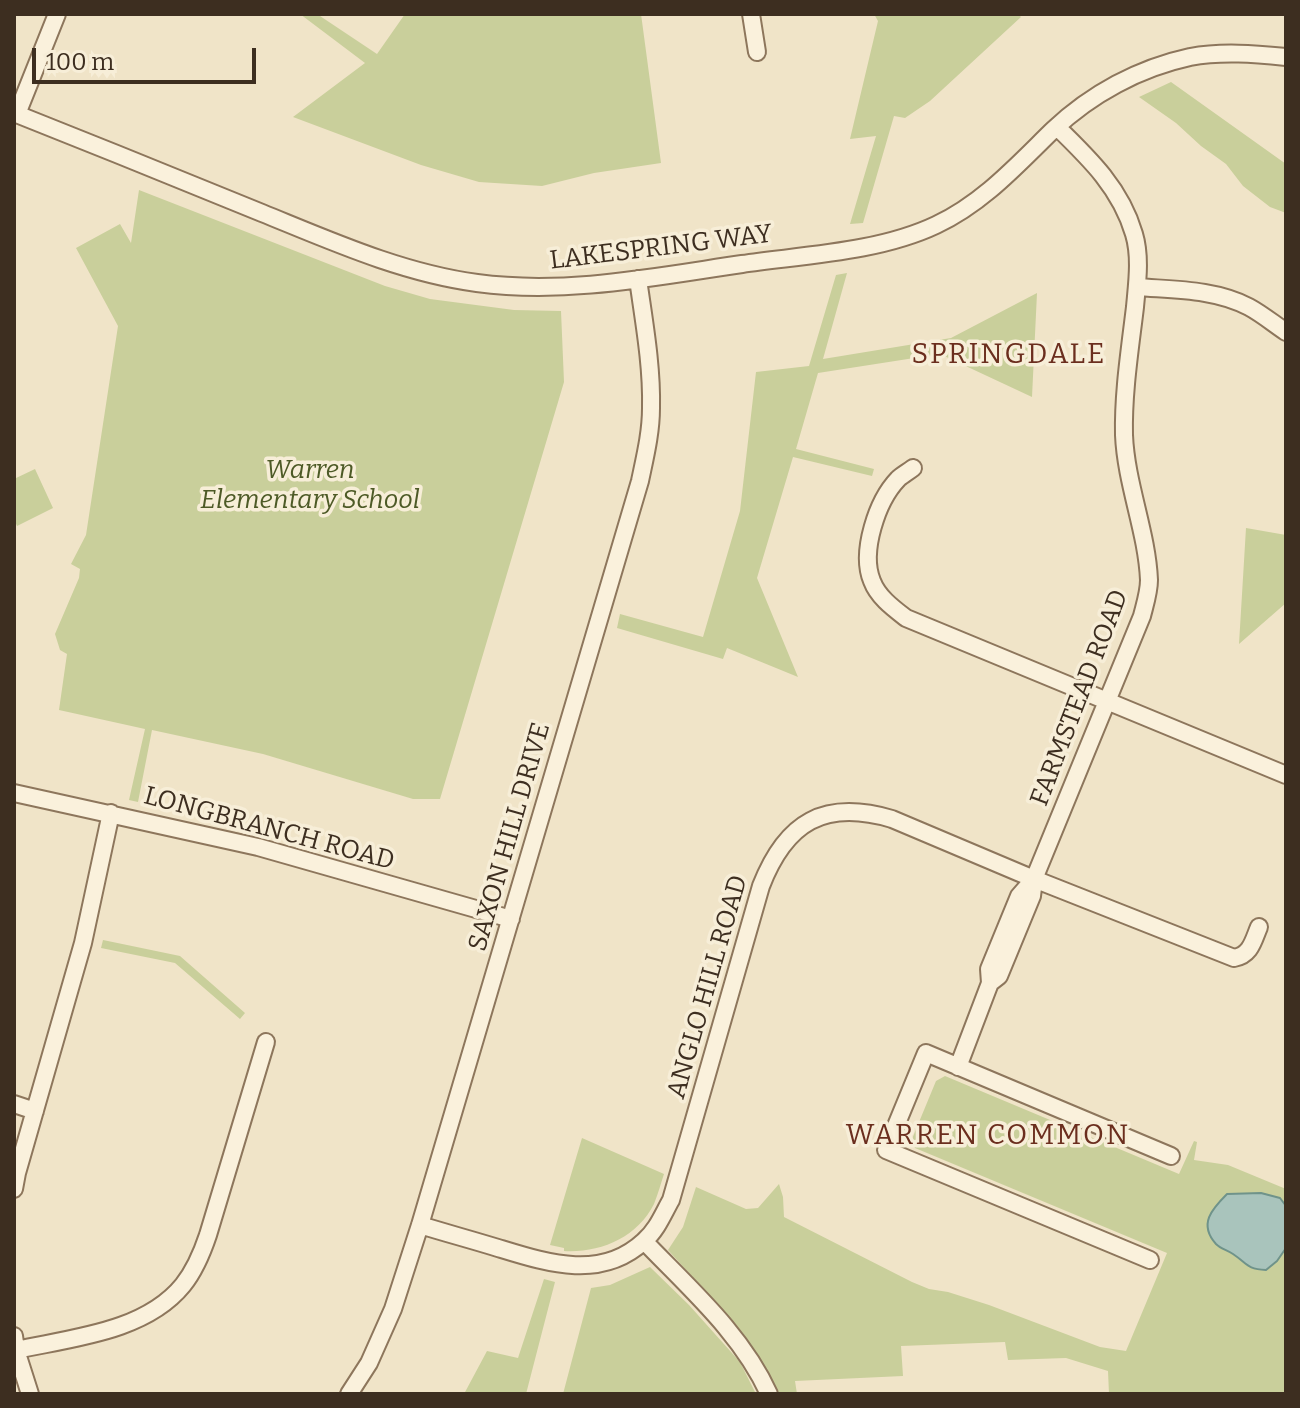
<!DOCTYPE html>
<style>
body{margin:0}
#map{position:relative;width:1300px;height:1408px;overflow:hidden;background:#f0e4c8;font-family:Bitter,serif}
canvas{display:block}
.frame{position:absolute;inset:0;border:16px solid #3d2e20;pointer-events:none}
.scale{position:absolute;left:32px;top:48px;width:224px;height:36px;box-sizing:border-box;border:4px solid #3d2e20;border-top:0;padding-left:10px;font-size:24px;line-height:28px;white-space:nowrap;color:#3d2e20;-webkit-text-stroke:6px #f7eed8;paint-order:stroke}
</style>
<div id="map">
<canvas width="1300" height="1408"></canvas>
<div class="frame"></div>
<div class="scale">100 m</div>
</div>
<script>
const context = document.querySelector('canvas').getContext('2d');
context.lineJoin = 'round';
function paint(path, color) { context.fillStyle = color; context.fill(path, 'evenodd'); }
function stroke(path, color, width, dash) { context.strokeStyle = color; context.lineWidth = width; context.lineCap = dash ? 'butt' : 'round'; context.setLineDash(dash || []); context.stroke(path); }
function label(font, color, halo, rows, align = 'center') {
  context.font = font + ' Bitter,serif'; context.lineWidth = 7; context.setLineDash([]); context.textBaseline = 'middle'; context.strokeStyle = halo; context.fillStyle = color; for (const [text, x, y, turn = 0] of rows) {
    context.save(); context.translate(x, y); context.rotate((+turn || 0) * Math.PI / 180); context.textAlign = isNaN(turn) ? turn : align; if (halo) context.strokeText(text, 0, 0); context.fillText(text, 0, 0); context.restore();
  }
}
const green = new Path2D(`
 M300,14H317L377,54L405,14H641L661,163L594,173L542,186L479,182L421,165L293,117L365,63Z
 M874,14H1018L1021,17L930,101L905,118L894,116L863,223L850,224L876,136L850,139L878,21Z
 M1171,82L1286,164V213L1270,207L1243,186L1226,164L1201,146L1176,123L1139,97Z
 M139,190L385,286L430,299L514,310L561,311L564,382L440,799H413L263,754L152,730L138,802L129,800L145,729L59,710L67,654L60,650L55,634L79,578L80,569L71,564L86,535L118,326L76,248L120,224L131,243Z
 M847,273L823,359L951,338L1037,293L1032,397L940,354L818,373L796,449L874,469L872,476L793,457L757,578L798,677L727,648L723,659L617,628L620,614L703,637L740,511L756,372L809,366L836,275Z
 M35,469L53,508L17,526L14,519V479Z
 M1246,528L1286,535V603L1239,644Z
 M103,940L180,956L245,1013L240,1019L175,963L101,948Z
 M945,1076L1179,1174L1194,1141L1197,1142L1194,1160L1228,1165L1286,1189V1394H1109L1108,1371L1066,1358L1008,1360L1005,1342L901,1346L903,1376L795,1381L797,1394H778L735,1324L668,1250L683,1227L696,1187L746,1209L758,1208L779,1184L783,1197L784,1217L912,1282L929,1289L948,1292L989,1305L1100,1347L1126,1351L1167,1253L915,1148L912,1139L936,1081Z
 M582,1138L664,1174C661,1183 658,1194 654,1204C637,1238 600,1253 564,1251V1248L550,1245Z
 M650,1267L689,1305L740,1362L756,1394H563L591,1288L610,1285Z
 M544,1279L555,1282L526,1394H464L487,1351L518,1358Z`);
const water = new Path2D(`
 M1261,1193L1280,1198L1286,1206V1248L1277,1261L1266,1270C1246,1269 1248,1264 1233,1254C1227,1250 1221,1249 1216,1244C1198,1224 1212,1209 1227,1194Z`);
const minor = new Path2D(`
 M751,14L757,52
 M14,113C97,146 179,179 262,213C331,241 402,273 477,283C565,295 654,277 742,264C805,255 879,252 936,225C983,203 1017,165 1053,130C1091,94 1139,68 1190,57C1222,51 1255,54 1286,57
 M17,114L57,14
 M1137,287C1174,290 1215,289 1249,307C1262,314 1274,324 1286,332
 M913,468C908,472 902,475 898,479C877,501 860,552 872,581C878,597 893,608 906,618L1286,775
 M14,793L258,847L511,919
 M990,983L999,976L1032,896L1034,879L1142,616C1145,604 1149,592 1149,580C1147,532 1126,484 1124,435C1123,393 1130,349 1135,307C1137,284 1141,257 1134,234C1121,189 1090,159 1057,127
 M958,1067L990,983L989,969L1019,896L1033,880
 M14,1104L35,1111
 M14,1189L17,1173L83,943L111,813
 M420,1225C446,1233 472,1240 498,1248C547,1263 601,1281 644,1241C657,1230 663,1214 671,1200L761,886C786,822 824,799 892,819L1034,879L1234,958C1251,955 1253,941 1259,927
 M644,1241C689,1288 742,1334 769,1394
 M1150,1260L886,1150L926,1053L1171,1156
 M14,1336L16,1350L30,1394
 M16,1350C71,1338 145,1332 183,1285C195,1270 202,1253 208,1235L266,1042
 M349,1394L369,1363L393,1309L420,1225L640,481C645,457 651,433 651,408C652,365 644,322 638,279`);
const streetNames = [
 ["LAKESPRING WAY",661,248,-7],
 ["FARMSTEAD ROAD",1080,698,-69],
 ["LONGBRANCH ROAD",269,829,15],
 ["SAXON HILL DRIVE",510,837,-74],
 ["ANGLO HILL ROAD",708,987,-74]
];
const parkNames = [
 ["Warren",310,471],
 ["Elementary School",310,501]
];
const neighbourhoodNames = [
 ["SPRINGDALE",1009,355],
 ["WARREN COMMON",988,1136]
];
paint(green, '#c9cf9b');
paint(water, '#a9c4bc');
stroke(water, '#6f938a', 2);
stroke(minor, '#8d765c', 20);
stroke(minor, '#faf1dc', 16);
label('26px', '#3d2e20', '#f7eed8', streetNames);
label('italic 26px', '#4d5a26', '#f7eed8', parkNames);
context.letterSpacing = '2px';
label('28px', '#6b2e1e', '#f7eed8', neighbourhoodNames);
context.letterSpacing = '0px';
</script>
